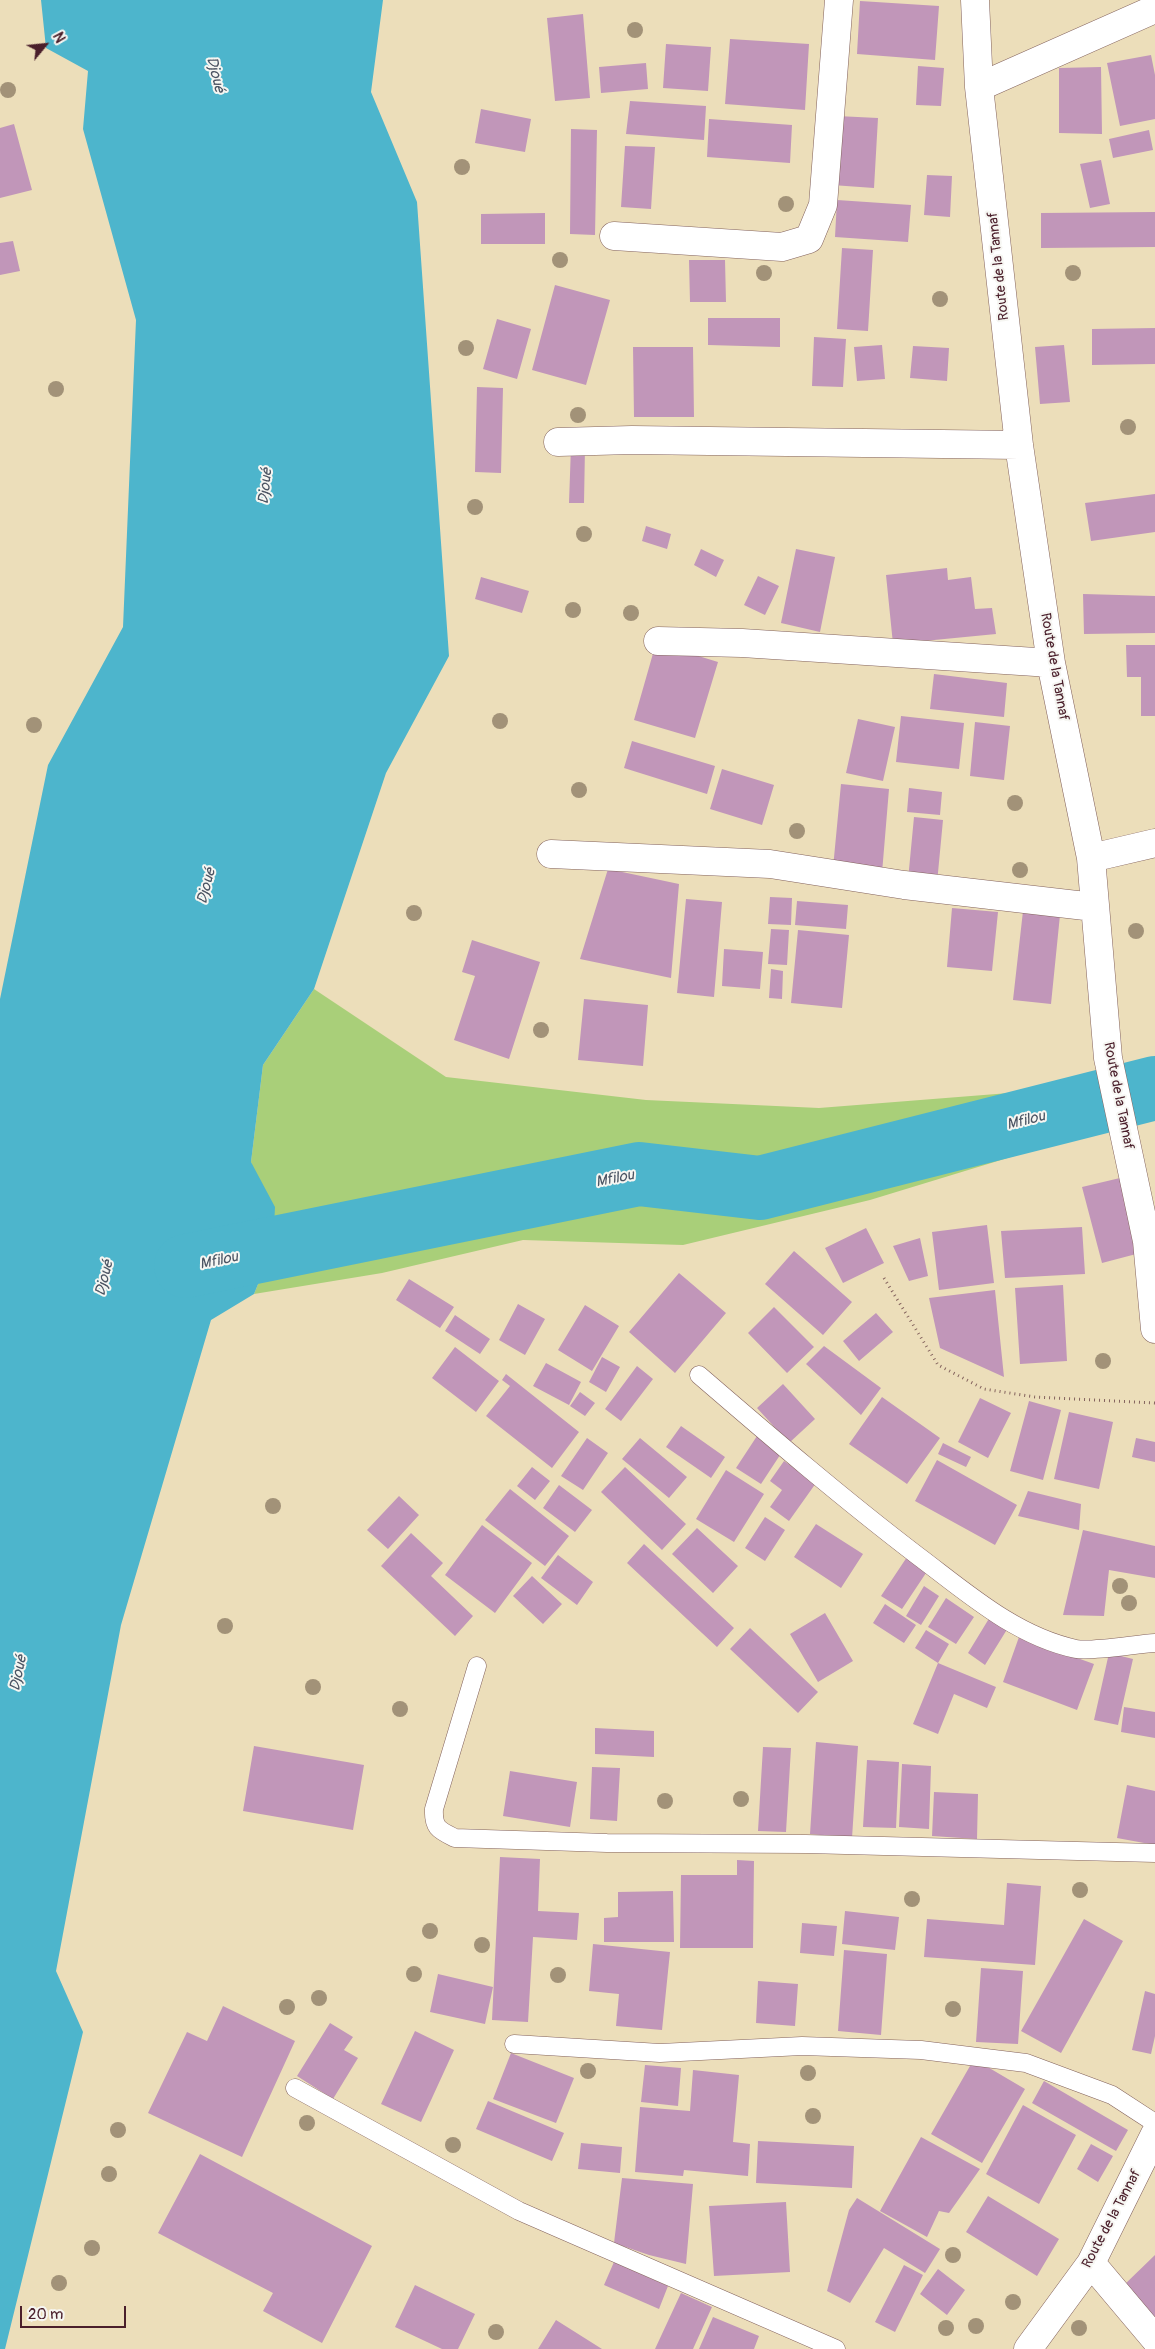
<!DOCTYPE html>
<meta charset="utf-8">
<style>
body{margin:0}
#map{position:relative;width:1155px;height:2349px;overflow:hidden;background:#ecdeba;font-family:Pangolin,sans-serif}
canvas{display:block}
.north{position:absolute;left:20px;top:20px;width:50px;height:50px;-webkit-text-stroke:4px #f6f6f2;paint-order:stroke;rotate:62deg;font-size:14px;font-weight:700;line-height:20px;text-align:center;color:#4a1f2b}
.north::after{content:'';display:block;margin:auto;width:18px;height:22px;background:#4a1f2b;clip-path:polygon(50% 0,100% 100%,50% 72%,0 100%)}
.scale{position:absolute;left:20px;top:2306px;width:106px;height:22px;box-sizing:border-box;border:2px solid #4a1f2b;border-top:0;padding-left:6px;font-size:15px;line-height:18px;white-space:nowrap;color:#4a1f2b;-webkit-text-stroke:4px #f6f6f2;paint-order:stroke}
</style>
<div id="map">
<canvas width="1155" height="2349"></canvas>
<div class="north">N</div>
<div class="scale">20 m</div>
</div>
<script>
const context = document.querySelector('canvas').getContext('2d');
context.lineJoin = 'round';
function paint(path, color) { context.fillStyle = color; context.fill(path, 'evenodd'); }
function stroke(path, color, width, dash) { context.strokeStyle = color; context.lineWidth = width; context.lineCap = dash ? 'butt' : 'round'; context.setLineDash(dash || []); context.stroke(path); }
function label(font, color, halo, rows, align = 'center') {
  context.font = font + ' Pangolin,sans-serif'; context.lineWidth = 4; context.setLineDash([]); context.textBaseline = 'middle'; context.strokeStyle = halo; context.fillStyle = color; for (const [text, x, y, turn = 0] of rows) {
    context.save(); context.translate(x, y); context.rotate((+turn || 0) * Math.PI / 180); context.textAlign = isNaN(turn) ? turn : align; if (halo) context.strokeText(text, 0, 0); context.fillText(text, 0, 0); context.restore();
  }
}
const green = new Path2D(`
 M314,989L446,1077L646,1100L819,1108L1047,1090L1090,1084L1096,1131L870,1200L683,1245L523,1240L382,1273L254,1294L273,1248L251,1162L263,1065Z`);
const water = new Path2D(`
 M41,0H383L371,92L417,202L449,656L386,773L314,989L263,1065L251,1162L275,1207L273,1248L254,1294L211,1320L121,1625L56,1971L83,2032L5,2349H0V999L48,765L123,627L136,320L83,129L88,71L46,48Z`);
const river = new Path2D(`
 M186,1266L639,1174L760,1188L1155,1088`);
const building = new Path2D(`
 M860,1L939,6L935,60L857,54Z
 M583,14L590,98L555,101L547,18Z
 M730,39L809,44L805,110L725,104Z
 M666,44L711,47L708,91L663,88Z
 M1151,55L1155,75V119L1120,126L1107,63Z
 M646,63L648,89L601,93L599,67Z
 M918,66L944,68L941,106L916,105Z
 M1101,67L1102,134L1059,133V68Z
 M630,101L706,106L704,140L626,134Z
 M481,109L531,119L525,152L475,143Z
 M837,116L878,118L874,188L832,185Z
 M709,119L792,125L790,163L707,157Z
 M14,124L32,190L0,198V128Z
 M571,129L597,130L595,235L570,234Z
 M1149,130L1153,150L1113,158L1109,139Z
 M625,146L655,147L651,209L621,207Z
 M1101,160L1110,204L1090,208L1080,164Z
 M927,175L952,176L950,217L924,215Z
 M837,200L911,205L908,242L835,237Z
 M1155,212V247L1041,248V213Z
 M545,213V244H481V214Z
 M13,241L20,271L0,275V243Z
 M842,248L873,250L868,331L837,329Z
 M689,260H725L726,302H690Z
 M555,285L610,300L586,385L532,370Z
 M708,318H780V347L708,345Z
 M497,319L531,329L517,379L483,369Z
 M1155,328V364L1092,365V329Z
 M814,337L846,339L843,387L812,386Z
 M882,345L885,379L857,381L854,347Z
 M1064,345L1070,402L1040,404L1035,347Z
 M913,346L949,348L947,381L910,378Z
 M633,347H693L694,417H634Z
 M477,387L503,388L501,473L475,472Z
 M571,446L585,447L584,503H569Z
 M1155,494V532L1091,541L1085,503Z
 M646,526L671,534L667,549L642,541Z
 M701,549L724,560L716,577L694,565Z
 M796,549L835,557L820,632L781,623Z
 M947,568L948,580L971,577L975,609L992,608L996,634L893,644L886,575Z
 M758,576L779,586L765,615L744,605Z
 M481,577L529,591L522,613L475,599Z
 M1083,594L1155,596V633L1084,634Z
 M656,643L718,662L695,738L634,720Z
 M1126,645H1155V716H1141V677H1127Z
 M934,674L1007,683L1004,717L930,709Z
 M901,716L964,723L959,769L896,762Z
 M858,719L895,727L883,781L846,773Z
 M975,722L1010,726L1004,780L970,776Z
 M632,741L715,766L707,794L624,768Z
 M722,769L774,785L762,825L710,809Z
 M841,784L889,789L882,873L833,868Z
 M909,788L942,792L940,815L907,812Z
 M914,817L943,820L937,883L908,880Z
 M608,869L679,884L671,978L580,959Z
 M770,897L792,898L791,925L768,924Z
 M686,899L722,902L714,997L677,993Z
 M797,901L848,905L846,929L795,925Z
 M952,908L998,912L992,971L947,967Z
 M1023,911L1060,915L1051,1004L1013,1000Z
 M771,929L789,930L787,965L768,964Z
 M798,930L849,935L842,1008L791,1003Z
 M472,940L540,962L509,1059L454,1040L475,976L462,972Z
 M724,949L763,952L760,989L722,986Z
 M771,969L783,971L782,999L769,998Z
 M584,999L648,1005L643,1066L578,1060Z
 M1120,1178L1140,1253L1102,1263L1082,1187Z
 M987,1225L994,1283L939,1290L932,1232Z
 M1082,1227L1085,1274L1005,1278L1001,1231Z
 M866,1228L884,1263L843,1283L825,1248Z
 M920,1238L928,1276L909,1281L893,1246Z
 M794,1251L852,1302L823,1335L765,1284Z
 M679,1273L726,1313L675,1373L629,1332Z
 M409,1279L454,1307L440,1328L396,1300Z
 M1063,1285L1067,1361L1020,1364L1015,1288Z
 M995,1290L1004,1377L940,1348L929,1298Z
 M518,1304L545,1319L525,1355L499,1340Z
 M585,1305L619,1326L592,1371L558,1350Z
 M774,1307L814,1347L787,1373L748,1333Z
 M876,1313L893,1332L859,1361L843,1341Z
 M455,1315L490,1339L480,1354L445,1331Z
 M824,1346L881,1388L861,1415L806,1364Z
 M455,1347L499,1381L476,1412L432,1378Z
 M602,1357L620,1367L606,1392L589,1382Z
 M546,1363L581,1382L569,1405L533,1386Z
 M637,1366L653,1379L621,1421L605,1409Z
 M506,1374L579,1432L552,1468L486,1416L510,1386L502,1380Z
 M783,1384L815,1419L789,1443L757,1408Z
 M580,1392L595,1403L585,1416L570,1406Z
 M882,1397L940,1438L907,1484L849,1444Z
 M980,1398L1011,1413L988,1458L958,1442Z
 M1029,1401L1061,1410L1043,1480L1010,1471Z
 M1069,1412L1113,1422L1099,1489L1054,1479Z
 M681,1426L725,1457L711,1478L666,1447Z
 M757,1436L782,1452L761,1484L736,1468Z
 M587,1438L608,1453L583,1490L561,1476Z
 M640,1438L687,1477L669,1498L622,1459Z
 M1136,1438L1155,1442V1462L1132,1457Z
 M943,1443L971,1457L966,1467L938,1454Z
 M937,1460L1017,1505L995,1545L915,1501Z
 M784,1461L816,1483L789,1521L770,1507L782,1490L770,1481Z
 M532,1467L550,1481L535,1500L517,1486Z
 M625,1467L686,1524L662,1550L601,1492Z
 M726,1470L764,1494L734,1542L696,1519Z
 M559,1485L592,1510L575,1532L543,1508Z
 M510,1489L569,1536L545,1566L485,1520Z
 M1028,1491L1081,1504L1079,1530L1018,1516Z
 M399,1496L419,1515L388,1549L367,1530Z
 M765,1517L785,1530L765,1561L745,1548Z
 M816,1524L863,1554L841,1588L794,1557Z
 M482,1525L532,1563L495,1613L445,1575Z
 M697,1528L738,1566L713,1593L672,1554Z
 M1083,1530L1155,1546V1578L1109,1570L1104,1616L1063,1615Z
 M411,1533L443,1563L431,1576L473,1616L455,1636L381,1566Z
 M644,1544L734,1628L717,1647L627,1563Z
 M558,1555L593,1582L577,1605L541,1578Z
 M907,1557L928,1570L902,1609L881,1596Z
 M532,1576L562,1604L543,1624L513,1596Z
 M924,1586L939,1596L921,1625L906,1616Z
 M946,1598L974,1617L956,1644L928,1627Z
 M885,1604L916,1625L904,1643L873,1623Z
 M993,1612L1011,1623L985,1665L968,1653Z
 M825,1613L853,1661L818,1682L790,1634Z
 M750,1628L818,1692L798,1713L730,1649Z
 M926,1630L949,1644L938,1663L996,1687L987,1708L954,1694L938,1734L913,1724L938,1663L915,1648Z
 M1019,1637L1094,1664L1077,1710L1003,1682Z
 M1109,1653L1133,1659L1118,1725L1094,1720Z
 M1124,1707L1155,1712V1738L1121,1732Z
 M595,1728L654,1731V1757L595,1754Z
 M816,1742L858,1746L852,1838L810,1834Z
 M254,1746L364,1765L353,1830L243,1811Z
 M763,1747L791,1748L786,1832L758,1831Z
 M867,1760L899,1762L896,1828L863,1827Z
 M902,1764L931,1766L929,1829L899,1827Z
 M592,1767L620,1768L617,1821L590,1819Z
 M510,1771L577,1782L570,1827L503,1816Z
 M1127,1785L1155,1791V1845L1117,1838Z
 M934,1792L978,1794L977,1839L932,1836Z
 M500,1857L540,1859L538,1911L579,1913L577,1940L533,1937L528,2022L492,2020Z
 M737,1860L754,1861L753,1948H680L681,1875H737Z
 M1007,1883L1041,1886L1035,1965L924,1957L927,1919L1004,1925Z
 M673,1891L674,1942H604V1918L618,1917V1892Z
 M845,1911L899,1917L895,1950L842,1944Z
 M1084,1919L1123,1941L1061,2053L1021,2031Z
 M802,1923L837,1926L834,1956L800,1953Z
 M593,1944L670,1952L662,2030L616,2026L619,1994L589,1991Z
 M844,1950L887,1954L881,2035L838,2031Z
 M981,1968L1023,1971L1018,2044L976,2042Z
 M438,1974L493,1987L485,2024L430,2012Z
 M758,1981L798,1984L795,2026L756,2023Z
 M1145,1991L1155,1994V2036L1151,2054L1132,2050Z
 M223,2006L295,2041L242,2157L148,2113L187,2032L207,2041Z
 M330,2023L353,2037L344,2050L358,2058L333,2099L297,2076Z
 M415,2031L454,2050L421,2122L381,2104Z
 M511,2053L574,2078L556,2123L493,2099Z
 M974,2059L1025,2089L982,2163L931,2134Z
 M645,2065L681,2068L678,2106L641,2102Z
 M693,2070L739,2075L733,2142L750,2144L748,2176L684,2170L683,2176L635,2172L640,2107L690,2111Z
 M1044,2081L1128,2130L1116,2151L1032,2103Z
 M488,2101L564,2133L552,2161L476,2129Z
 M1023,2105L1076,2135L1039,2204L986,2174Z
 M921,2137L980,2169L949,2213L939,2211L927,2237L880,2211Z
 M758,2141L854,2146L852,2188L756,2183Z
 M581,2143L622,2147L620,2173L578,2169Z
 M1091,2144L1113,2156L1098,2182L1077,2169Z
 M200,2154L372,2246L322,2343L263,2311L273,2293L158,2233Z
 M622,2178L693,2184L686,2264L649,2255L614,2243Z
 M988,2196L1059,2239L1037,2276L966,2232Z
 M857,2198L940,2249L925,2273L884,2248L850,2303L827,2291L849,2210Z
 M786,2202L790,2272L714,2276L709,2206Z
 M1155,2255V2317L1124,2285Z
 M614,2262L668,2286L659,2309L604,2285Z
 M904,2265L923,2275L895,2332L875,2322Z
 M938,2269L965,2290L947,2315L920,2294Z
 M415,2285L475,2314L458,2349H442L395,2327Z
 M681,2293L712,2307L693,2349H655Z
 M713,2317L759,2336L754,2349H699Z
 M556,2320L602,2349H538Z`);
const path = new Path2D(`
 M884,1278L938,1365L984,1389L1035,1397L1155,1403`);
const lane = new Path2D(`
 M699,1375C771,1437 842,1498 918,1556C966,1592 1015,1636 1076,1649C1091,1652 1137,1644 1155,1643
 M477,1666L434,1809C433,1828 439,1830 455,1838L607,1843L806,1844L1155,1853
 M514,2044L660,2053L802,2046L921,2050L1026,2063L1112,2095L1155,2123
 M295,2088L519,2211L836,2349`);
const street = new Path2D(`
 M975,0L979,87L1019,445L1051,663L1091,858L1108,1058L1147,1241L1155,1329
 M979,87L1155,9
 M614,236L782,247L809,239L823,205L839,0
 M558,442L632,440L1019,445
 M658,641L742,643L1051,663
 M551,854L770,864L904,885L1094,907
 M1091,858L1155,843
 M1091,2263L1155,2339
 M1028,2349L1091,2263L1155,2134`);
const trees = [
 [635,30],
 [8,90],
 [462,167],
 [786,204],
 [560,260],
 [764,273],
 [1073,273],
 [940,299],
 [466,348],
 [56,389],
 [578,415],
 [1128,427],
 [475,507],
 [584,534],
 [573,610],
 [631,613],
 [500,721],
 [34,725],
 [579,790],
 [1015,803],
 [797,831],
 [1020,870],
 [414,913],
 [1136,931],
 [541,1030],
 [1103,1361],
 [273,1506],
 [1120,1586],
 [1129,1603],
 [225,1626],
 [313,1687],
 [400,1709],
 [741,1799],
 [665,1801],
 [1080,1890],
 [912,1899],
 [430,1931],
 [482,1945],
 [414,1974],
 [558,1975],
 [319,1998],
 [287,2007],
 [953,2009],
 [588,2071],
 [808,2073],
 [813,2116],
 [307,2123],
 [118,2130],
 [453,2145],
 [109,2174],
 [92,2248],
 [953,2255],
 [59,2283],
 [1013,2302],
 [976,2326],
 [946,2328],
 [1079,2328],
 [496,2332]
];
const streetNames = [
 ["Route de la Tannaf",999,266,-96],
 ["Route de la Tannaf",1054,667,80],
 ["Route de la Tannaf",1118,1096,79],
 ["Route de la Tannaf",1112,2219,-62]
];
const waterNames = [
 ["Djoué",215,75,76],
 ["Djoué",266,486,-84],
 ["Djoué",207,886,-75],
 ["Mfilou",1026,1121,-14],
 ["Mfilou",615,1179,-11],
 ["Mfilou",219,1261,-12],
 ["Djoué",105,1278,-76],
 ["Djoué",19,1673,-78]
];
paint(green, '#a9cf79');
paint(water, '#4db5cc');
stroke(river, '#4db5cc', 64);
paint(building, '#c196b9');
stroke(lane, '#83625d', 19);
stroke(street, '#83625d', 29);
stroke(path, '#83625d', 3, [1, 4]);
stroke(lane, '#fff', 18);
stroke(street, '#fff', 28);
context.fillStyle = '#a29278';
for (const [x, y] of trees) { context.beginPath(); context.arc(x, y, 8, 0, 2 * Math.PI); context.fill(); }
label('14px', '#4a1f2b', '#f6f6f2', streetNames);
label('italic 15px', '#4b5463', '#f6f6f2', waterNames);
</script>
